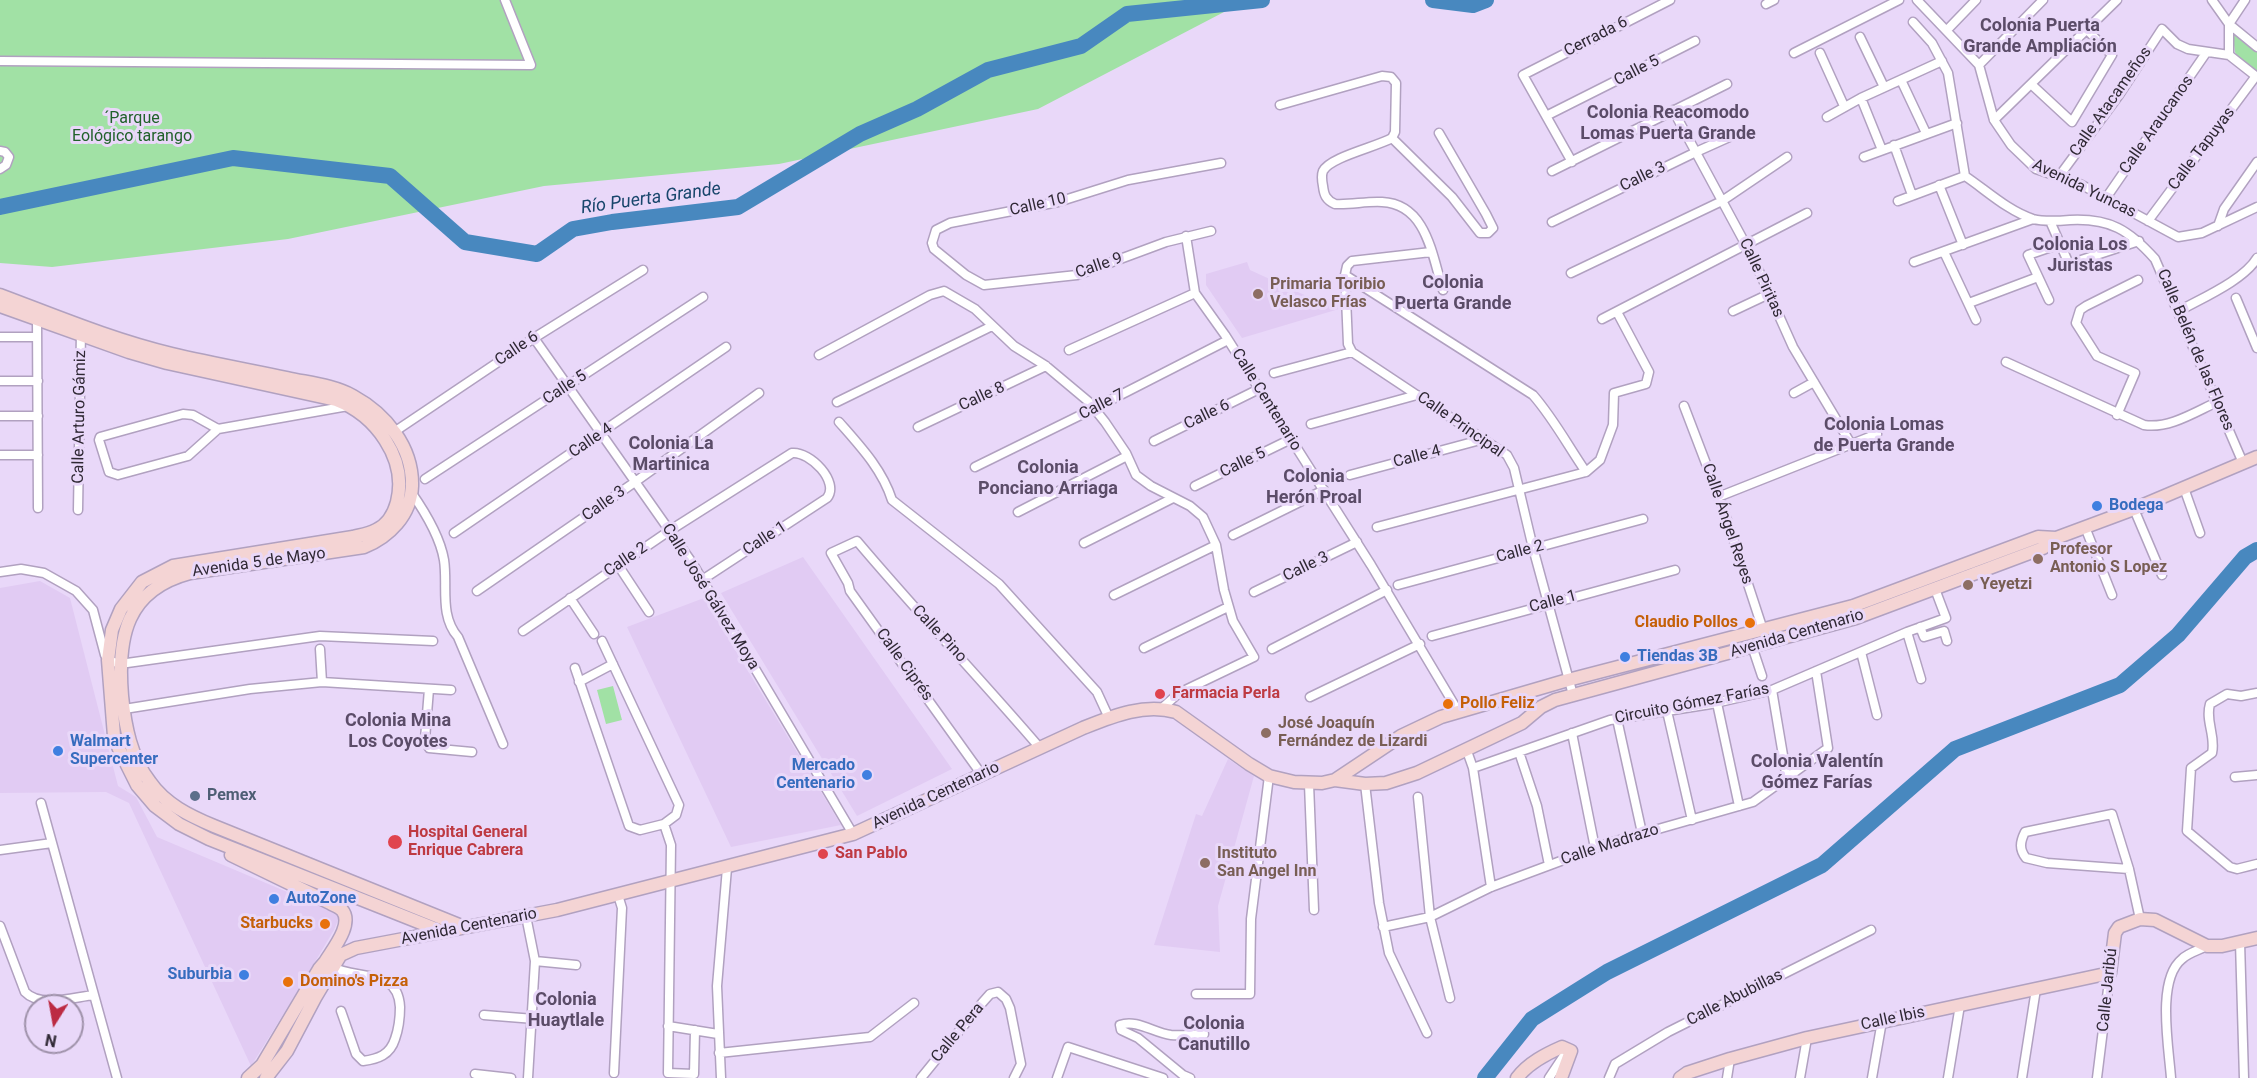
<!DOCTYPE html>
<meta charset="utf-8">
<style>
body{margin:0}
#map{position:relative;width:2257px;height:1078px;overflow:hidden;background:#e9d8f9;font-family:Roboto,sans-serif}
canvas{display:block}
.north{position:absolute;left:24px;top:994px;width:60px;height:60px;box-sizing:border-box;background:#e9d8f9;border:2px solid #9f92aa;border-radius:50%;rotate:191deg;font-size:16px;font-weight:700;line-height:24px;text-align:center;color:#2f2834}
.north::after{content:'';display:block;margin:auto;width:21px;height:27px;background:#bc2b43;clip-path:polygon(50% 0,100% 100%,50% 72%,0 100%)}
</style>
<div id="map">
<canvas width="2257" height="1078"></canvas>
<div class="north">N</div>
</div>
<script>
const context = document.querySelector('canvas').getContext('2d');
context.lineJoin = 'round';
function paint(path, color) { context.fillStyle = color; context.fill(path, 'evenodd'); }
function stroke(path, color, width, dash) { context.strokeStyle = color; context.lineWidth = width; context.lineCap = dash ? 'butt' : 'round'; context.setLineDash(dash || []); context.stroke(path); }
function label(font, color, halo, rows, align = 'center') {
  context.font = font + ' Roboto,sans-serif'; context.lineWidth = 6; context.setLineDash([]); context.textBaseline = 'middle'; context.strokeStyle = halo; context.fillStyle = color; for (const [text, x, y, turn = 0] of rows) {
    context.save(); context.translate(x, y); context.rotate((+turn || 0) * Math.PI / 180); context.textAlign = isNaN(turn) ? turn : align; if (halo) context.strokeText(text, 0, 0); context.fillText(text, 0, 0); context.restore();
  }
}
const built = new Path2D(`
 M1247,262L1250,270L1324,304H1338L1339,309L1242,338L1206,285V274Z
 M803,557L952,769L857,816L721,593Z
 M40,581L70,598L118,786L136,797L157,837L337,913L338,920L334,930L288,1007L251,1066L129,803L106,792L0,793V588Z
 M704,598L841,825L731,847L627,627Z
 M1228,759L1254,776L1218,906L1220,952L1154,945L1196,814L1202,816Z`);
const green = new Path2D(`
 M0,0H1247L1038,109L779,164L544,186L288,239L52,267L0,263Z
 M2231,28L2257,49V72L2236,57Z
 M613,686L622,720L606,724L597,690Z`);
const river = new Path2D(`
 M1433,0L1473,5L1486,0
 M0,207L233,158L390,176L465,242L537,254L573,229L612,222L738,207L860,134L917,109L988,70L1081,46L1127,14L1262,0
 M1485,1078L1532,1019L1607,972L1822,865L1955,749L2120,685L2178,635L2245,557L2257,550`);
const street = new Path2D(`
 M1917,0L1979,65L1994,120L2011,145L2036,169L2080,184L2178,237L2202,233L2257,207
 M2212,0L2229,24V55
 M2245,0L2229,24L2257,47
 M1766,4L1774,0
 M1913,22L1932,43L1948,73L1965,176C1986,190 2008,211 2033,219C2044,222 2058,221 2070,220C2110,218 2129,230 2155,259L2243,463
 M1947,30L1976,0
 M1860,37L1884,87
 M1794,53L1899,0
 M1820,53L1844,106
 M0,61L531,65L505,0
 M1979,65L2043,0
 M1901,80L1926,133
 M2032,85L2072,122L2112,55L2087,30
 M1861,98L1882,150
 M1280,105L1382,76L1391,77L1396,83L1395,132L1392,138L1452,197L1480,233H1488L1493,228L1486,214L1439,133
 M1673,110L1754,260L1793,347L1851,444
 M1546,116L1695,41
 M1827,117L1861,98L1942,61
 M1994,120L2117,0
 M1392,138C1376,147 1330,157 1323,171C1321,176 1322,181 1323,186C1324,195 1326,200 1335,204C1351,205 1366,201 1382,202C1427,204 1432,256 1443,290
 M1894,145L1912,195
 M0,151L5,152L9,157L6,165L0,169
 M1864,157L1957,123
 M1572,162L1523,75L1670,0
 M1552,171L1727,84
 M2060,175L2119,95L2162,29L2177,44L2188,49L2229,55L2257,77
 M1939,185L1963,245
 M2106,198L2206,53
 M1898,201L1965,176
 M2050,221L2069,264L2139,241
 M2148,221L2256,76
 M1552,222L1696,152L1736,134
 M2218,226L2224,209L2257,162
 M1211,231L1166,242L1077,275L984,285L966,275L934,249L932,243L936,230L950,223L1058,202L1128,180L1221,163
 M1186,236L1195,293L1225,335L1371,565L1458,711
 M1431,252L1352,261L1347,266L1345,275L1348,344L1352,352L1507,455L1514,468L1533,548L1573,695
 M1944,252L1976,320
 M1914,262L2033,219
 M1571,273L1722,201L1787,157
 M1345,275L1533,395C1554,419 1568,446 1586,472
 M2236,298L2257,348
 M2049,300L2028,255L2060,244
 M1969,303L2038,277
 M1733,311L1769,294
 M2179,311C2202,298 2244,280 2257,258
 M37,319L38,508
 M1602,319L1807,213
 M0,337H37
 M534,338L693,564L853,834
 M1069,350L1195,293
 M819,355L930,295L944,291L975,309L1014,346L1046,366L1089,402L1105,422L1126,453L1136,475L1151,486L1190,506L1203,517L1216,545L1224,590L1233,621L1254,657L1179,693L1162,708
 M2006,362L2144,425C2169,429 2195,412 2217,402
 M1274,373L1352,352
 M0,381H38
 M1794,393L1814,382
 M837,402L992,326
 M1684,406L1723,508L1764,633
 M2117,415L2135,373L2097,356L2076,323L2080,310L2086,306L2138,280
 M0,416H38
 M839,422C860,446 882,469 892,500L999,584L1097,692L1109,718
 M1311,424L1417,395
 M918,427L1046,366
 M218,429L193,415L183,414L100,437L99,440L109,472L118,475L188,456L218,429L348,406
 M394,432L534,338L643,270
 M1154,441L1259,389
 M0,455H38
 M975,467L1095,408L1228,340
 M1350,475L1484,439
 M425,479L703,297
 M1195,486L1291,439
 M2184,488L2200,533
 M411,492C425,512 440,536 444,560C448,586 439,615 458,637L503,744
 M1718,497L1877,434
 M2134,509L2162,575
 M78,510L81,331
 M1018,512L1127,456
 M1377,527L1586,472L1600,460L1613,425L1614,393L1646,384L1649,372L1617,312
 M2085,527L2112,595
 M454,533L726,347
 M1233,535L1324,490
 M1084,543L1173,498
 M618,565L649,612
 M0,572L21,569L44,573L76,591L93,610L105,655L108,660L120,664L320,636L433,641
 M1398,585L1643,519
 M477,591L635,482L759,393
 M1254,592L1357,542
 M1114,595L1216,545
 M570,598L594,634
 M1920,627L1924,637L1944,631L1947,641
 M523,631L669,531L792,453C810,451 840,482 827,498L702,580
 M1907,632L1921,679
 M1432,636L1675,570
 M602,641L679,805L676,815L664,824
 M1752,646L1762,676
 M1144,648L1228,607
 M320,649L322,682
 M1272,649L1387,590
 M1861,652L1877,715
 M575,668L629,826L640,830L664,824L671,845L668,1073L694,1074L695,1030
 M579,682L613,664
 M429,689L425,739L429,748L472,752
 M1772,690L1787,779
 M2257,693L2241,696L2227,694L2210,704C2205,721 2216,736 2212,753L2191,768L2187,831L2230,867L2237,869L2257,864
 M1310,697L1420,644
 M1717,703L1739,806
 M118,710L250,689L322,682L451,690
 M1667,711L1692,820
 M1617,719L1642,833
 M1572,733L1595,848
 M1467,751L1473,768L1491,887
 M1519,752L1537,806L1549,865
 M1473,768L1610,720L1711,704L1772,690L1907,632L1946,618L1935,589
 M982,775L850,591L848,583L831,553L857,541C916,611 980,678 1040,748
 M2235,777L2257,775
 M1309,784L1314,910
 M1365,784L1379,903L1389,953L1427,1033
 M1418,797L1430,917L1450,998
 M41,803L117,1078
 M0,850L52,843
 M2129,869L2047,863L2026,858C2019,849 2020,842 2025,832L2112,814L2129,869L2140,919
 M526,916L535,961L528,1078
 M0,926L25,992C40,1008 74,997 94,995
 M1383,927L1430,917L1491,887L1609,843L1753,802L1828,748L1816,671
 M2240,942L2244,1078
 M535,961L576,965
 M330,966C355,981 398,966 400,1007C400,1018 399,1028 395,1039C390,1055 378,1059 363,1061L356,1054L341,1011
 M1196,994H1250L1251,919L1269,776
 M484,1015L572,1022
 M668,1026L718,1034
 M719,1053L870,1037L914,1003
 M614,1073L622,908L618,895
 M475,1074L511,1078
 M721,1078L717,986L727,868
 M921,1078L982,1003L990,994L998,992L1006,999L1010,1008L1021,1064L1014,1078
 M1057,1078L1068,1047L1163,1078
 M1190,1078L1183,1075L1138,1038L1121,1030L1120,1025C1137,1019 1154,1033 1171,1035C1182,1036 1193,1034 1204,1034
 M1549,1078L1567,1051
 M1609,1078L1615,1064L1668,1032L1871,930
 M1727,1078L1730,1059
 M1800,1078L1807,1038
 M1872,1078L1882,1021
 M1948,1078L1960,1005
 M2022,1078L2036,989
 M2097,1078L2110,973
 M2171,1078C2169,1048 2156,980 2182,959C2188,953 2199,950 2207,946`);
const secondary = new Path2D(`
 M0,295C56,316 113,340 172,354C210,363 249,370 287,378C309,383 333,385 353,396C386,414 413,447 412,486C411,515 389,537 364,547L190,573C126,590 117,637 122,696C125,726 131,758 150,782C165,804 190,816 214,826L464,927
 M0,306L129,352L167,363L336,400C375,415 408,458 397,502C394,513 387,525 376,530C369,534 361,535 353,537L173,566L142,582L121,609L112,630L108,660L114,736L119,749L137,785L155,806L179,824L209,839L441,931
 M1335,780L1401,736L1441,717L1568,680L1853,606L2038,537L2056,538
 M231,855L330,903C333,905 339,907 342,910C354,924 332,950 325,962
 M248,1078L262,1065L319,969L325,962L356,948L557,910L853,834L1083,728C1113,716 1144,703 1176,712L1249,764L1269,776L1294,782L1322,783L1335,780L1365,784L1386,783L1417,773L1522,723L1541,707L1555,700L1856,618L2043,548L2056,538L2134,509L2257,457
 M266,1078L287,1051L315,998L340,956
 M1517,1078C1528,1063 1546,1054 1562,1047L1571,1051L1561,1078
 M1680,1078L1687,1073L1730,1059L1807,1038L2110,973L2115,933L2119,927L2140,919L2155,920L2207,946H2222L2257,938`);
const markers = [
 [1258,294,6,"#8d6e63"],
 [2097,506,6,"#3f7fe0"],
 [2038,559,6,"#8d6e63"],
 [1968,585,6,"#8d6e63"],
 [1750,623,6,"#e8710a"],
 [1625,657,6,"#3f7fe0"],
 [1160,694,6,"#e0444e"],
 [1448,704,6,"#e8710a"],
 [1266,733,6,"#8d6e63"],
 [58,751,6,"#3f7fe0"],
 [867,775,6,"#3f7fe0"],
 [195,796,6,"#5c6f8a"],
 [395,842,8,"#e0444e"],
 [823,854,6,"#e0444e"],
 [1205,863,6,"#8d6e63"],
 [274,899,6,"#3f7fe0"],
 [325,924,6,"#e8710a"],
 [244,975,6,"#3f7fe0"],
 [288,982,6,"#e8710a"]
];
const streetNames = [
 ["Cerrada 6",1596,37,-27],
 ["Calle 5",1637,71,-27],
 ["Calle Atacameños",2111,102,-55],
 ["Calle Araucanos",2157,125,-55],
 ["Calle Tapuyas",2202,149,-53],
 ["Calle 3",1643,177,-26],
 ["Avenida Yuncas",2084,189,26],
 ["Calle 10",1038,205,-13],
 ["Calle 9",1099,266,-19],
 ["Calle Piritas",1761,278,65],
 ["Calle 6",517,349,-34],
 ["Calle Belén de las Flores",2195,350,67],
 ["Calle 5",565,388,-33],
 ["Calle 8",982,397,-25],
 ["Calle Centenario",1266,400,58],
 ["Calle 7",1102,405,-27],
 ["Calle 6",1207,415,-26],
 ["Calle Arturo Gámiz",80,417,-89],
 ["Calle Principal",1460,425,35],
 ["Calle 4",591,441,-34],
 ["Calle 4",1417,457,-15],
 ["Calle 5",1243,463,-26],
 ["Calle 3",604,504,-35],
 ["Calle Ángel Reyes",1727,524,71],
 ["Calle 1",765,539,-33],
 ["Calle 2",1520,552,-15],
 ["Calle 2",626,560,-34],
 ["Avenida 5 de Mayo",259,563,-8],
 ["Calle 3",1306,567,-26],
 ["Calle José Gálvez Moya",710,597,58],
 ["Calle 1",1553,602,-15],
 ["Calle Pino",939,634,47],
 ["Avenida Centenario",1797,634,-16],
 ["Calle Ciprés",904,665,54],
 ["Circuito Gómez Farías",1692,704,-11],
 ["Avenida Centenario",936,796,-25],
 ["Calle Madrazo",1610,845,-18],
 ["Avenida Centenario",469,927,-11],
 ["Calle Jaribú",2108,990,-84],
 ["Calle Abubillas",1735,998,-27],
 ["Calle Ibis",1893,1019,-12],
 ["Calle Pera",958,1033,-50]
];
const parkNames = [
 ["´Parque",132,119],
 ["Eológico tarango",132,137]
];
const educationNames = [
 ["Primaria Toribio",1270,285],
 ["Velasco Frías",1270,303],
 ["Profesor",2050,550],
 ["Antonio S Lopez",2050,568],
 ["Yeyetzi",1980,585],
 ["José Joaquín",1278,724],
 ["Fernández de Lizardi",1278,742],
 ["Instituto",1217,854],
 ["San Angel Inn",1217,872]
];
const shopNames = [
 ["Bodega",2109,506],
 ["Tiendas 3B",1637,657],
 ["Walmart",70,742],
 ["Supercenter",70,760],
 ["Mercado",855,766,"right"],
 ["Centenario",855,784,"right"],
 ["AutoZone",286,899],
 ["Suburbia",232,975,"right"]
];
const foodNames = [
 ["Claudio Pollos",1738,623],
 ["Pollo Feliz",1460,704,"left"],
 ["Starbucks",313,924],
 ["Domino's Pizza",300,982,"left"]
];
const healthNames = [
 ["Farmacia Perla",1172,694],
 ["Hospital General",408,833],
 ["Enrique Cabrera",408,851],
 ["San Pablo",835,854]
];
const serviceNames = [
 ["Pemex",207,796]
];
const neighbourhoodNames = [
 ["Colonia Puerta",2040,26],
 ["Grande Ampliación",2040,47],
 ["Colonia Reacomodo",1668,113],
 ["Lomas Puerta Grande",1668,134],
 ["Colonia Los",2080,245],
 ["Juristas",2080,266],
 ["Colonia",1453,283],
 ["Puerta Grande",1453,304],
 ["Colonia Lomas",1884,425],
 ["de Puerta Grande",1884,446],
 ["Colonia La",671,444],
 ["Martinica",671,465],
 ["Colonia",1048,468],
 ["Ponciano Arriaga",1048,489],
 ["Colonia",1314,477],
 ["Herón Proal",1314,498],
 ["Colonia Mina",398,721],
 ["Los Coyotes",398,742],
 ["Colonia Valentín",1817,762],
 ["Gómez Farías",1817,783],
 ["Colonia",566,1000],
 ["Huaytlale",566,1021],
 ["Colonia",1214,1024],
 ["Canutillo",1214,1045]
];
const waterNames = [
 ["Río Puerta Grande",651,199,-8]
];
paint(built, '#e1cbf3');
paint(green, '#a1e1a5');
stroke(river, '#4888bf', 16);
stroke(street, '#b1a1c0', 11);
stroke(secondary, '#b1a1c0', 15);
stroke(street, '#fff', 8);
stroke(secondary, '#f4d4d4', 12);
for (const [x, y, r, color] of markers) { const dot = new Path2D(); dot.arc(x, y, r, 0, 2 * Math.PI); context.fillStyle = color; context.fill(dot); stroke(dot, '#e9d8f9', 2); }
label('16px', '#2f2834', '#e9d8f9', streetNames);
label('16px', '#20612a', '#e9d8f9', parkNames);
label('bold 16px', '#785e54', '#e9d8f9', educationNames, 'left');
label('bold 16px', '#366cbe', '#e9d8f9', shopNames, 'left');
label('bold 16px', '#c56008', '#e9d8f9', foodNames, 'right');
label('bold 16px', '#be3a42', '#e9d8f9', healthNames, 'left');
label('bold 16px', '#4e5e75', '#e9d8f9', serviceNames, 'left');
label('bold 18px', '#5b4c68', '#e9d8f9', neighbourhoodNames);
label('italic 18px', '#18466c', '#e9d8f9', waterNames);
</script>
